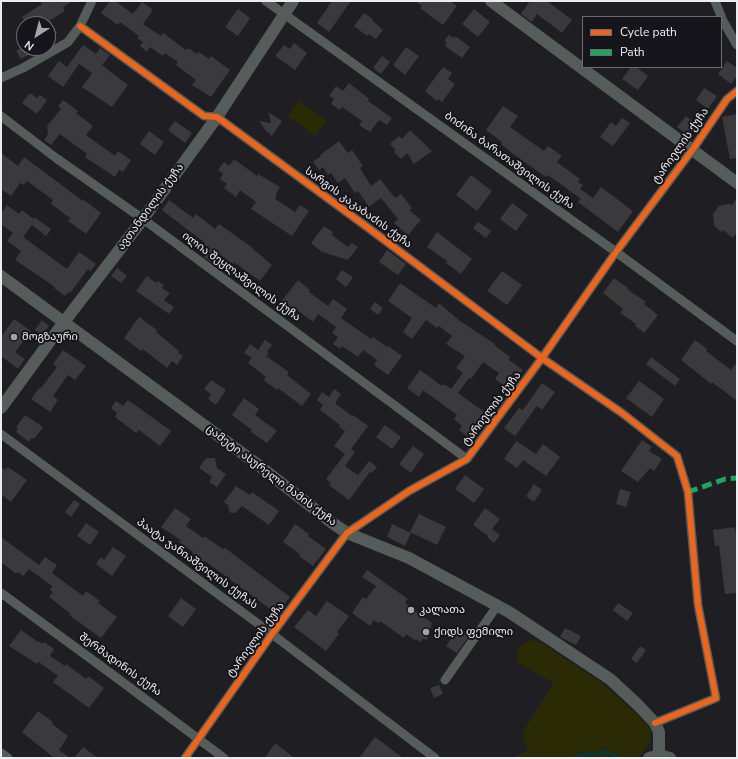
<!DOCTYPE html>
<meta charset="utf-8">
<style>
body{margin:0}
#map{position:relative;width:738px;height:759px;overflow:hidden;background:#1f1f23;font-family:"Nunito Sans",sans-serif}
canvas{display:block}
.frame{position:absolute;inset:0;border:2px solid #ededf1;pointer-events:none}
.legend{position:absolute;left:582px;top:16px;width:140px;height:52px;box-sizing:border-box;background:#15151b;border:1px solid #6b6b71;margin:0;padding:5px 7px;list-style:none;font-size:12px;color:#ededf1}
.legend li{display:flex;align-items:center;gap:8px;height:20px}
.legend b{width:20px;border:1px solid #6b6b71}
.north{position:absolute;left:16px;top:16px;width:40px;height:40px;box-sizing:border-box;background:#15151b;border:1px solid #6b6b71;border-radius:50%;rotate:216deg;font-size:11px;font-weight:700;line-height:16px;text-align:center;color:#ededf1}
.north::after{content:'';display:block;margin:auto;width:14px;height:18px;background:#a5a5a9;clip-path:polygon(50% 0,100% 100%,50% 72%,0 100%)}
</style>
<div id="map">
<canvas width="738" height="759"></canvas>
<div class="frame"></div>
<ul class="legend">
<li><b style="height:5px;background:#eb651d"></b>Cycle path</li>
<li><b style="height:5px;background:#20a55d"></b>Path</li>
</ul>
<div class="north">N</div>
</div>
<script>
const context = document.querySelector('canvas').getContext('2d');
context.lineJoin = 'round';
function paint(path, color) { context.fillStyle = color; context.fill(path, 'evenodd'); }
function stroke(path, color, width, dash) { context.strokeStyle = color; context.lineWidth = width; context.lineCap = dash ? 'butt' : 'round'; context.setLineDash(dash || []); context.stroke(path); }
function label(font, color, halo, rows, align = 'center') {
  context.font = font + ' "Nunito Sans","Noto Sans Georgian",sans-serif'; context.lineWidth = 4; context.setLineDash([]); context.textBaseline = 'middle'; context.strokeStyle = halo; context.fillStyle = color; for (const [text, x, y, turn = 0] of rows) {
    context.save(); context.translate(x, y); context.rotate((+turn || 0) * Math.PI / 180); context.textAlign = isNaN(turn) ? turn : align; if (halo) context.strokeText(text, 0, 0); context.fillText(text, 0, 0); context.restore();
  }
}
const green = new Path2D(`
 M299,101L326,121L315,136L288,116Z
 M531,640L540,642L606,686L645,722L651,730L650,742L639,758H512L528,750L522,733L554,683L518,663C516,649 518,646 531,640Z`);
const stream = new Path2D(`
 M574,758L582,755L606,752L619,758`);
const building = new Path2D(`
 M40,1H73L63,7L65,11L49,21L57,33L48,39V22L45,24H27L22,17L42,4Z
 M110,1H115L133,14L142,2L153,10L143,24L161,36L163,33L186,50L188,48L197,54L199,52L209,59L211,56L230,70L211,97L192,85L196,80L176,65L178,62L165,53L163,56L150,47L147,52L140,46L143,42L137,38L139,36L120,22L118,25L101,13Z
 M332,1H351L329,32L317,23Z
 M415,1H450L457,6L443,25L420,8L422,6Z
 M530,1H547L572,20L562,33L537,14L532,22L521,14Z
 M238,9L250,18L238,36L225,27Z
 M474,9L490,22L478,37L462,24Z
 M364,13L373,19L372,20L383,30L376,39L368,34L367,36L354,26Z
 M449,35L454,38L455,36L470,47L462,58L445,46L447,43L444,41Z
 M294,43L307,53L295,70L275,56L284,45L290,49Z
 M83,45L96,54L100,48L110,55L102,65L128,85L112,107L82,87L92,73L79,64L63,87L48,76L59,61L67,67Z
 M24,46V48H26L30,54L21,59L16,51Z
 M406,47L419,56L405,75L393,65Z
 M382,56L390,62L381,74L373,68Z
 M727,61L737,68V76L731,84L718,74Z
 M443,67L452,73L448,79L455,84L442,102L438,99L437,101L425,91Z
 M631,67H636L648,76L638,90L622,79Z
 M349,83L369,99L368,101L392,118L387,125L379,120L370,132L359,125L362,121L342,107L340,110L331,104L334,99L329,96L336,86L343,91Z
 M704,88L717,96L708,109L696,100Z
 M30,93L37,98L40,95L47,100L37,114L22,103Z
 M63,100L78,111L76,113L93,126L86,135L115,156L118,151L131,160L123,172L119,170L115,177L85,157L87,154L60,134L51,145L44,140L48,134L47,126L61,109L58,106Z
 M503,106L518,116L510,127L544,151L548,146L562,156L557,162L580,179L578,182L583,185L580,189L593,198L601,187L633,211L618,232L578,202L581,199L548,175L546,177L513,154L501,144L502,142L486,130Z
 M268,112L282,121L272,136L266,131L259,121L271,123Z
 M737,114V158L730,159L722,117Z
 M686,116L698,126L689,136L677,127Z
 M622,118L630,123L613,146L600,137L611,122L616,126Z
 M175,121L192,133L185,143L168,130Z
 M410,130L432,151L414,164L407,153L401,159L394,152L396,150L390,144L399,136L402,139Z
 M149,131L164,142L155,155L140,144Z
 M339,141L348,153L352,150L363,166L360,168L371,186L380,179L395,198L401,194L412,208L409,210L421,220L408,235L394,223L398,219L381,198L369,207L358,191L355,193L345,178L338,183L331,173L328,175L323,167L319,170L313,162L321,156L320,155Z
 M1,153L18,166L24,157L83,201L84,200L101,213L86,234L68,221L70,218L51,204L53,200L27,181L24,185L20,183L11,196L1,189Z
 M234,159L257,176L258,174L280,187L276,194L277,195L275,199L295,212L300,205L309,211L292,236L251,209L256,202L240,190L236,197L224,188L227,184L220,179L223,174L218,170L224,162L229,166Z
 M471,175L492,191L477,211L456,195Z
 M737,198V232L733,238L723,230L721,232L714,226L713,214L719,206L729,204L732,205Z
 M169,200L193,218L196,214L215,229L219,224L253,248V249L272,265L260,281L234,262L233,264L218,253L211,262L204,257L210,249L204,244L205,243L162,210Z
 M512,203L528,215L516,231L500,219Z
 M7,205L19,214L22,210L33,219L34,217L51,229L46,236L32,225L23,237L67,269L79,252L96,264L91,271L88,269L70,293L68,292L65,296L54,288L55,287L15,260L21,251L7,241L13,233L1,224V214Z
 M478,222L491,231L486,238L473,228Z
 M324,226L333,232L332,235L348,247L352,243L358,247L348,260L322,252L311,243Z
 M437,232L472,259L461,274L445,262L447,261L427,247Z
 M387,250L406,264L398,275L379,262Z
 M117,268L127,276L121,283L111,276Z
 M342,270L353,277L346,287L336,279Z
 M502,271L522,285L507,305L487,291Z
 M147,276L156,283L158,281L164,285L162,288L170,293L164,300L174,307L169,314L136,291Z
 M614,278L628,288L627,289L646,302L644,304L658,315L644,333L635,326L636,324L620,313L623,309L603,293Z
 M298,280L310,290L309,292L328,306L333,299L347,309L341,318L371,339L373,337L387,347L388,346L402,356L388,375L374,365L377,360L363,350L358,357L342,346L340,349L333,344L338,337L332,333L336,327L318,314L313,322L296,309L294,311L281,302Z
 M400,283L436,308L439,303L460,321L495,344L494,345L510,357L509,360L523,370L509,389L495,379L499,373L483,362L471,379L469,378L458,393L487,414L469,438L459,430L462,426L454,419L457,415L423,390L419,397L407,388L420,370L442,386L444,384L451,389L463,373L456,368L465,356L446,344L452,336L439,326L437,328L426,320L412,339L403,332L412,318L388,301Z
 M375,302L383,308L378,315L370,309Z
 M139,317L157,330L156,332L179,351L178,353L183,356L177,365L172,361L167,368L143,349L141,351L124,338Z
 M14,319L31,331L15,352L25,359L18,369L1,356V337Z
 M42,320L49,326L42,335L35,330Z
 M265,340L272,345L267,352L269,354L266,356L289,372L287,375L311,394L302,406L278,388L277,390L263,380L266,377L248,363L252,358L244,353L250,344L258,350Z
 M695,340L707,349L706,351L731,370L737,362V401L712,382L711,384L681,360Z
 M63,350L86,366L75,380L68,375L53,396L58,400L50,412L31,399L40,387L41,388L57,367L53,364Z
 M651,357L680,379L675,386L646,364Z
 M211,380L226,390L216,405L208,399L211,394L204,389Z
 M639,381L664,399L652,417L626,398Z
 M542,383L555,392L542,410L537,406L515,436L504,428L519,408L523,410Z
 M334,389L341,394L336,402V404L352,416L353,415L368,426L351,449L355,452L345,466L358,475L369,461L377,467L372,473L370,472L349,500L329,485L331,483L326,479L345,454L334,446L345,431L339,427L340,425L320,410L323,405L317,400L322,392L329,397Z
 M244,398L259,409L255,415L277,431L267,443L251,432L252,430L232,415Z
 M128,400L171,431L160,446L139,430L136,433L115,417L117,413L111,408L116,401L123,406Z
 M25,415L43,427L34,439L31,438L29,442L16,432L18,428L16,427Z
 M385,425L401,437L392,449L376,437Z
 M642,440L652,447L649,451L662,459L654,471L650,468L638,482L621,471Z
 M516,441L536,454L543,444L560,457L546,476L523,460L517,468L504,459Z
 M413,446L424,454L411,473L399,464Z
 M206,458H215L217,468L226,474L217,487L209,482L212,477L199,468Z
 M1,467L5,470L8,467L27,480L11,502L1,494Z
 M465,475L484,489L474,503L455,489Z
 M534,484L542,490L534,502L526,496Z
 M236,486L250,495L252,492L279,511L269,525L242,506L235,513H231L229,511L228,505L224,502Z
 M620,489L631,492L626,507L616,504Z
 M74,500L80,504L71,517L65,512Z
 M175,508L191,519L186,526L203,538L204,536L223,549L225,548L290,597L277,614L205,561L204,562L192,554L193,552L179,542L181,540L161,527Z
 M485,508L500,519L492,529L500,535L494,543L487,537L488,536L473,525Z
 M419,514L446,527L437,545L410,532Z
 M86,523L99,532L90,545L77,536Z
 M295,524L309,534L308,536L326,549L313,566L299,556L300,554L283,542Z
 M392,524L411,533L405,546L387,537Z
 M735,527L737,543V593L725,594L719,545L715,546L713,530Z
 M1,537L39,565L45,557L57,565L52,573L83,596L86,591L100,601L98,603L117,617L101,638L69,615L71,614L49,597L53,592L50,590L52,586L29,569L23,576L18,572L16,574L1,562Z
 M113,547L126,556L112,576L96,564L101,557L104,560Z
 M367,570L408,599L405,603L432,623L427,640L423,639L420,642L416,639L415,640L406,634L404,638L380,621L378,623L374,620L370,626L352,613L363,597L366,599L376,586L362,577Z
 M181,598L196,609L183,627L168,616Z
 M327,601L349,616L337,632L339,634L326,651L294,627L308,610L316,616Z
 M618,603L633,613L627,621L613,610Z
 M565,628L581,636L576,645L560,637Z
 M458,629L469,636L457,653L446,646Z
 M21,630L38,642L39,641L42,644L44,642L54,649L50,656L65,666L66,664L86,679L88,676L104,688L89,708L53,682L58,676L39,662L37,664L9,646Z
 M640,646L646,650L637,663L631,659Z
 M439,685L443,694L434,698L430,688Z
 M38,711L53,722L52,724L68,736L59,750L70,758H54L22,732Z
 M375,737L403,758H359Z
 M275,743L283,749L294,758H265Z
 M83,747L98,758H74Z`);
const minor = new Path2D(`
 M266,1L616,252L737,341
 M715,1L723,21L737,45
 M80,26L204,116L217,117L367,227L542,358L622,413L677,456L688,492L698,605L716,698L655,723
 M1,78L23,68L68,42L80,26L92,1
 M1,116L56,158L143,219L467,459
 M1,434L272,634L435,758
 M1,593L113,675L224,758
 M445,680L497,606
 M1,753L8,758
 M185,758L272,634L347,533L409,491L467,459L542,358L616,252L693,149L727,99L737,91`);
const tertiary = new Path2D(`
 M491,1L737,183
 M1,276L257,464L331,522L347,533L409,558L509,612L610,679L638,705L655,723L659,732V755
 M1,408L64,322L143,219L217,117L293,1
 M649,758L659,755L670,758`);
const quiet = new Path2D(`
 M688,492L725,479L737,478`);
const cycleway = new Path2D(`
 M80,26L204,116L217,117L367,227L542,358L622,413L677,456L688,492L698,605L716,698L655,723
 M185,758L272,634L347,533L409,491L467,459L542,358L616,252L693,149L727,99L737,91`);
const markers = [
 [14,337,4,"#a5a5a9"],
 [411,610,4,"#a5a5a9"],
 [426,632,4,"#a5a5a9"]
];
const streetNames = [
 ["ტარიელის ქუჩა",681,146,-55],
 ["ბიძინა ბარათაშვილის ქუჩა",509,161,36],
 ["ავთანდილის ქუჩა",151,207,-54],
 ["სარგის კაკაბაძის ქუჩა",358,208,36],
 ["ილია შეყლაშვილის ქუჩა",241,277,36],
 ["ტარიელის ქუჩა",492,409,-53],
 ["ცამეტი ასურელი მამის ქუჩა",271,476,37],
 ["პაატა ჯანიაშვილის ქუჩას",197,564,36],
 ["ტარიელის ქუჩა",256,640,-54],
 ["შერმადინის ქუჩა",120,665,36]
];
const poiNames = [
 ["მოგზაური",22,337],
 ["კალათა",419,610],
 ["ქიდს ფემილი",434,632]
];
paint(green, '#2a2b05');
stroke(stream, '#033a41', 3);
paint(building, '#3a393c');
stroke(minor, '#555c59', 9);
stroke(tertiary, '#555c59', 12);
stroke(quiet, '#20a55d', 5, [10, 5]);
stroke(cycleway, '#eb651d', 6);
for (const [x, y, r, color] of markers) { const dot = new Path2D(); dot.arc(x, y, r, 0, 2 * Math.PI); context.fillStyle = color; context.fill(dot); stroke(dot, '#15151b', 1.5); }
label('11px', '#ededf1', '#15151b', streetNames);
label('11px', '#ededf1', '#15151b', poiNames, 'left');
</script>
